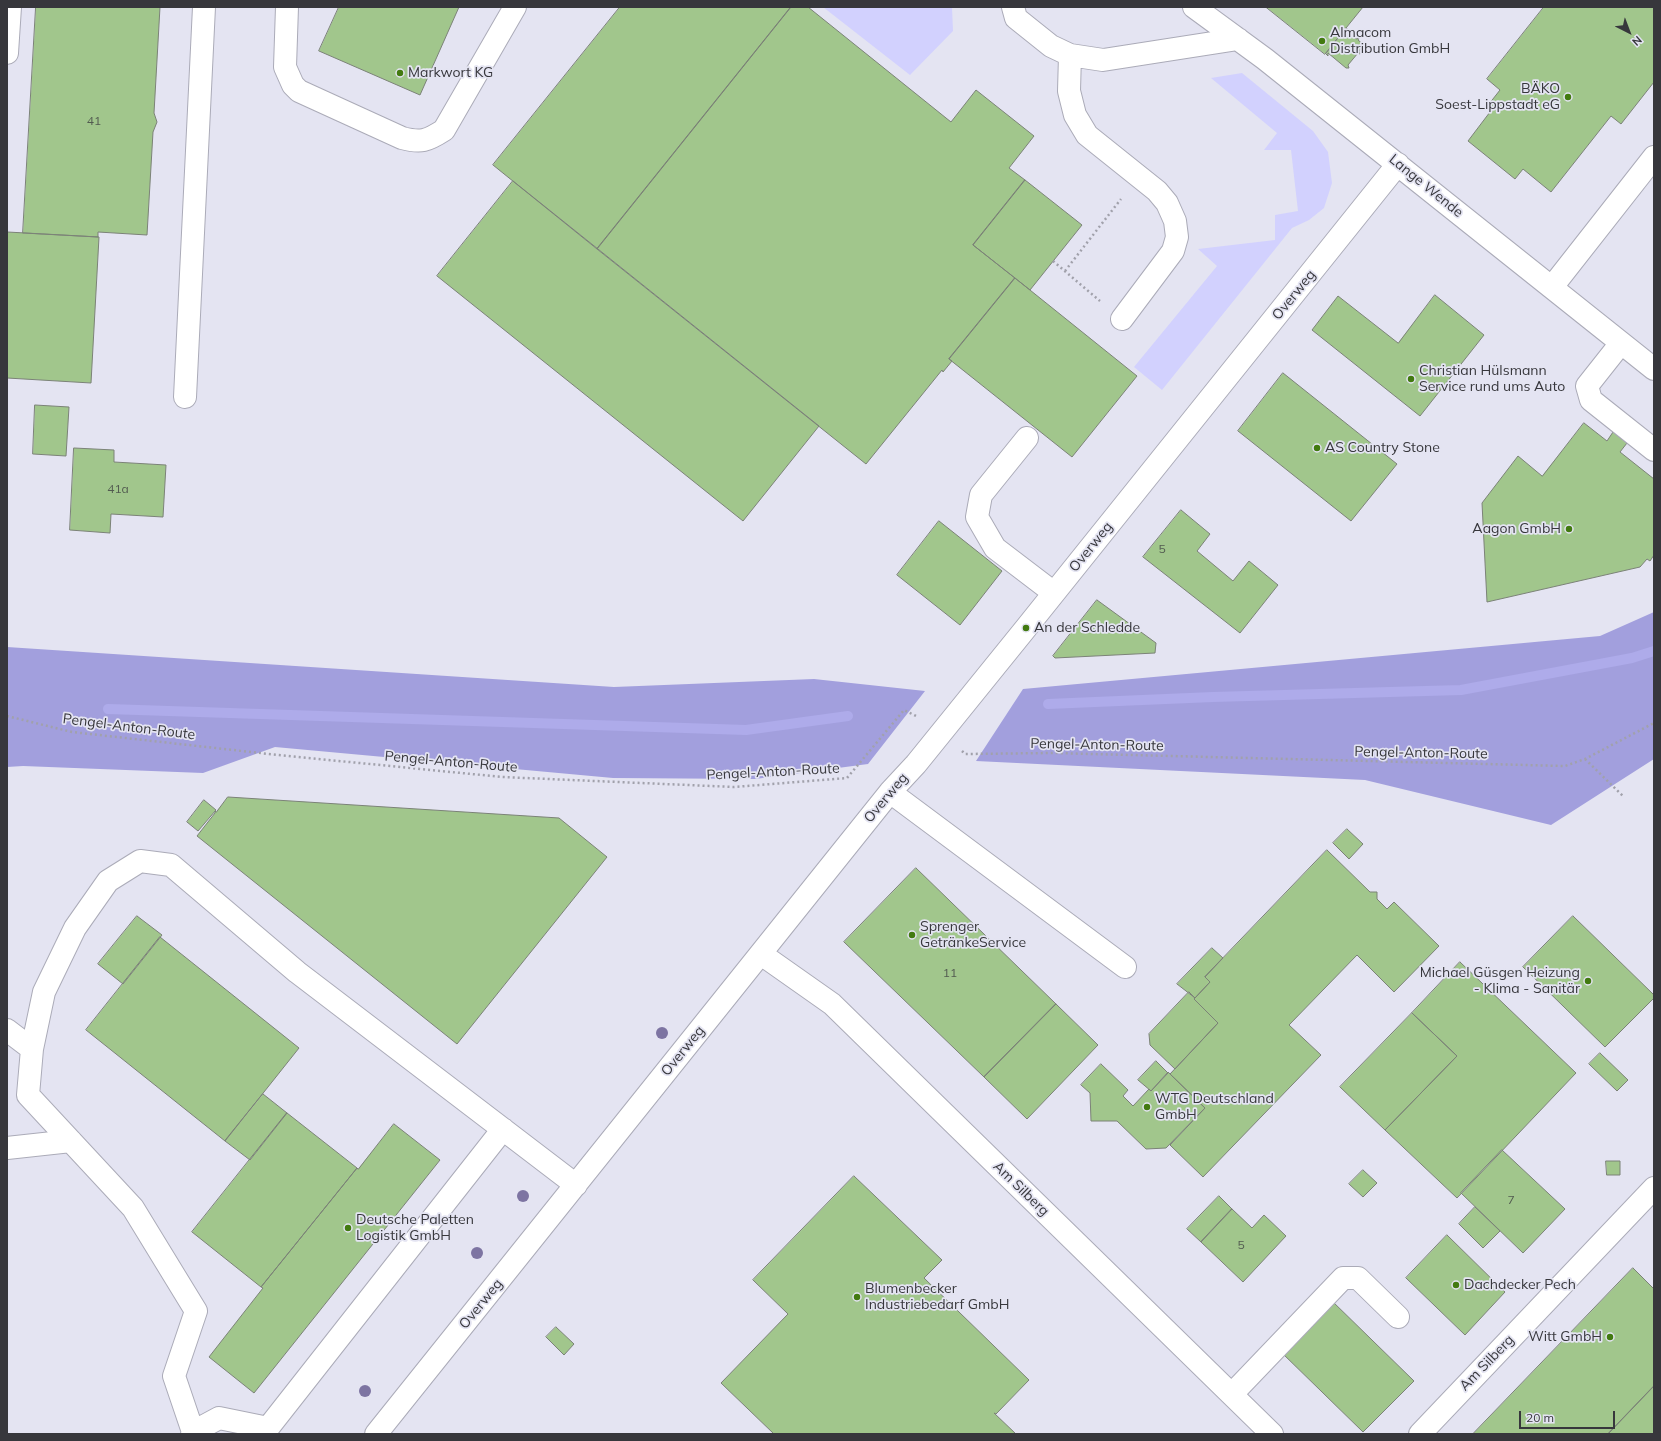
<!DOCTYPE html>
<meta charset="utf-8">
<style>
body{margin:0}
#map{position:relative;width:1661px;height:1441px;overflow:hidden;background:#e4e4f2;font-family:Mulish,sans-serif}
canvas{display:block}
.frame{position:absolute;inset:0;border:8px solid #37373c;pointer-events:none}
.north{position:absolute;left:1609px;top:12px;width:40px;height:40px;-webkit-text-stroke:3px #e4e4f2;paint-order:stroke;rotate:138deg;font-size:11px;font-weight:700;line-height:16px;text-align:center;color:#37373c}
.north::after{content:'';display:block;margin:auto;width:14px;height:18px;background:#37373c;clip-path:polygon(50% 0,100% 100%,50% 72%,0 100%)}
.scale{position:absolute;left:1519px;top:1411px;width:96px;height:18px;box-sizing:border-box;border:2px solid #37373c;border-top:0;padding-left:5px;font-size:12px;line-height:14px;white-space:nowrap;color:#37373c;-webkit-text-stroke:3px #e4e4f2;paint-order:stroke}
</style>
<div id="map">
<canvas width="1661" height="1441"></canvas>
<div class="frame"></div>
<div class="north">N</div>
<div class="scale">20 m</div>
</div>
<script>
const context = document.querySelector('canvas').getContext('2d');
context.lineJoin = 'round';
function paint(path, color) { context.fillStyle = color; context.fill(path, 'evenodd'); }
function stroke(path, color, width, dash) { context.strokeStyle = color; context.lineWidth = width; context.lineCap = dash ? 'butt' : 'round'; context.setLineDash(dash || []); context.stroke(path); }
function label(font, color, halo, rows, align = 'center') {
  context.font = font + ' Mulish,sans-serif'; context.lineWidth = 3.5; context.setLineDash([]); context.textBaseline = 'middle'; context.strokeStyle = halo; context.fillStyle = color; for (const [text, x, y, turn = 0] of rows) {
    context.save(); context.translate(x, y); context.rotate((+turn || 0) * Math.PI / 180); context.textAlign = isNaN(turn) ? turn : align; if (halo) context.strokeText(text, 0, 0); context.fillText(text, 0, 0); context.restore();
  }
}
const green = new Path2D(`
 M823,7H952L953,31L910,75Z
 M1242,73L1313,131L1328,152L1332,183L1324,208L1309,220L1292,228L1162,390L1134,367L1217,266L1198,249L1275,240V215L1298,211L1291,150H1264L1277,133L1211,78Z`);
const forest = new Path2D(`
 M1654,612V759L1551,825L1365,780L976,761L1023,689L1600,636Z
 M7,647L614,687L814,679L925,691L868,764L755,779L613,778L275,747L203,773L23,766L7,767Z`);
const stream = new Path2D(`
 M1048,704L1213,697L1461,690L1632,658L1654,651
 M108,709L746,730L848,716`);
const building = new Path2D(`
 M36,7H160L154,113L157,122L153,132L147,235L98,232V237L23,233Z
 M339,7H459L420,95L319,51Z
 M620,7H791L597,249L493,165Z
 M791,7H808L951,122L976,90L1034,136L1009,168L1025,180L973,245L1015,278L949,359L952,361L943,372L942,370L866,464L597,249Z
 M1266,7H1363L1325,54Z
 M1544,7H1654V82L1621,124L1611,116L1551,192L1523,169L1515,179L1468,141L1490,112L1489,104L1500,90L1487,79Z
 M1346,28L1349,30L1348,31L1346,30L1356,39L1359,38L1358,40L1364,45L1359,51L1360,54L1358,53L1348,65L1349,68H1346L1328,53V56L1326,54Z
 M1025,180L1082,225L1030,290L973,245Z
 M513,181L819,426L743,521L437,276Z
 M7,232L99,237L91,383L7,378Z
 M1015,278L1137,376L1072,457L949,359Z
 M1435,295L1484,335L1420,416L1312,330L1338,296L1398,343Z
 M1283,373L1397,464L1351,521L1238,431Z
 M35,405L69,407L66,456L33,454Z
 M1584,423L1607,441L1613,432L1627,443L1620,452L1654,479V555L1650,561L1647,559L1640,567L1487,602L1482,503L1518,456L1542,476Z
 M74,448L114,450V462L166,465L163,517L111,514L110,533L70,530Z
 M1181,510L1210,534L1197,551L1233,581L1249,561L1278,585L1240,633L1143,557Z
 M939,521L1002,571L960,625L897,575Z
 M1097,600L1156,643L1155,653L1055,658L1053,656Z
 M228,797L559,818L607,857L457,1044L197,836L215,813V811L216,812Z
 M204,800L216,810L198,831L187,822Z
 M1347,829L1363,844L1349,859L1333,843Z
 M1327,850L1370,892H1377V899L1387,909L1394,902L1439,946L1394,992L1357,955L1289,1025L1321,1055L1203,1177L1170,1145L1205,1108L1170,1074L1218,1023L1194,999L1210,982L1205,977Z
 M916,868L1056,1004L984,1077L844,942Z
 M137,916L162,935L123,984L98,964Z
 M1573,916L1654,995V998L1605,1047L1523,967Z
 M160,937L299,1048L225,1141L86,1030Z
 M1212,948L1223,958L1205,977L1210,982L1195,998L1177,984Z
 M1460,962L1576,1073L1457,1198L1385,1130L1457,1056L1412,1013Z
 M1189,992L1195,998L1194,999L1218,1023L1175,1069L1150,1045L1149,1034Z
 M1056,1004L1098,1045L1027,1119L984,1077Z
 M1412,1013L1457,1056L1385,1130L1340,1087Z
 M1600,1053L1628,1080L1617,1091L1589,1064Z
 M1156,1061L1168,1073L1151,1091L1138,1080Z
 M1101,1064L1128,1090L1123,1096L1133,1106L1149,1089L1151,1091L1168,1072L1205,1108L1166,1148L1146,1149L1117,1121H1091L1090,1093L1081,1085Z
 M263,1094L287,1113L250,1160L225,1141Z
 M287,1113L357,1168L261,1287L192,1232Z
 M394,1124L440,1160L254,1393L209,1357L263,1288L261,1287L357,1168L358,1169Z
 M1502,1150L1565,1209L1523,1253L1461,1193Z
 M1606,1161H1620V1175H1607Z
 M1363,1170L1377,1183L1363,1197L1349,1184Z
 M854,1176L942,1260L924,1278L1029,1380L996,1414L994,1413L1016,1434H774L721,1383L788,1314L753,1280Z
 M1219,1196L1232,1209L1201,1242L1187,1229Z
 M1475,1207L1500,1231L1483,1248L1459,1224Z
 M1232,1209L1252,1228L1264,1215L1286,1236L1243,1282L1201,1242Z
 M1447,1235L1505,1292L1465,1335L1406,1278Z
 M1633,1268L1654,1289V1386L1608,1434H1473Z
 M1331,1300L1414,1381L1363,1432L1281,1352Z
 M556,1327L574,1344L564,1355L546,1337Z
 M1654,1386V1434H1608Z`);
const path = new Path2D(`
 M1053,261L1100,301
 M1065,271L1121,199
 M7,716L72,732L278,755L502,777L734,787L847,778L904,710L918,717
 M962,751L965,754L1053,753L1565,766L1585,759L1654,723
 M1585,759L1624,797`);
const minor = new Path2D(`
 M287,7L285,67L293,85L299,91L402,138C421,143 427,141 444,130L515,7
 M1013,7L1016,18L1051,46L1070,55L1103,60L1238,39
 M1194,7L1265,59L1654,369
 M7,53L10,7
 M1070,55L1069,91L1075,115L1087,135L1157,191L1167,203L1175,221L1177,237L1173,251L1122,319
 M1552,287L1654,157
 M1621,343L1587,386L1591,400L1654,450
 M185,397L204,7
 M1027,438L981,495L977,517L995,548L1054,593
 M890,792L1125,967
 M761,954L832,1004L1272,1434
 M7,1030L32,1049
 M7,1148L71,1141
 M1232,1394L1343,1278H1358L1398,1317
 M193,1432L219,1418L268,1428L503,1129
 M192,1434L193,1432L174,1376L196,1311L133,1208L28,1095L32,1049L44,992L75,928L108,881L140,861L171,865L297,972L576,1185
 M376,1434L890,792L916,764L1026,628L1398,164
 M1420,1434L1654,1188`);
const trees = [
 [662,1033],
 [523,1196],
 [477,1253],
 [365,1391]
];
const markers = [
 [1322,41,4,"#427a10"],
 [400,73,4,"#427a10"],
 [1568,97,4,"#427a10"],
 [1411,379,4,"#427a10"],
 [1317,448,4,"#427a10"],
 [1569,529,4,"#427a10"],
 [1026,628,4,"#427a10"],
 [912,935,4,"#427a10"],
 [1588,981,4,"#427a10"],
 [1147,1107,4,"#427a10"],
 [348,1228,4,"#427a10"],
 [1456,1285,4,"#427a10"],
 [857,1297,4,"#427a10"],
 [1610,1337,4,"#427a10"]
];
const numberNames = [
 ["41",94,121],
 ["41a",118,489],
 ["5",1162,549],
 ["11",950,973],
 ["7",1511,1200],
 ["5",1241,1245]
];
const poiNames = [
 ["Almacom",1330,33],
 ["Distribution GmbH",1330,49],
 ["Markwort KG",408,73],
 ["BÄKO",1560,89,"right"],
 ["Soest-Lippstadt eG",1560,105,"right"],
 ["Christian Hülsmann",1419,371],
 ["Service rund ums Auto",1419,387],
 ["AS Country Stone",1325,448],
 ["Aagon GmbH",1561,529,"right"],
 ["An der Schledde",1034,628],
 ["Sprenger",920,927],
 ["GetränkeService",920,943],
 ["Michael Güsgen Heizung",1580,973,"right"],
 ["- Klima - Sanitär",1580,989,"right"],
 ["WTG Deutschland",1155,1099],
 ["GmbH",1155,1115],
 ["Deutsche Paletten",356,1220],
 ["Logistik GmbH",356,1236],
 ["Dachdecker Pech",1464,1285],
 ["Blumenbecker",865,1289],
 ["Industriebedarf GmbH",865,1305],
 ["Witt GmbH",1602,1337,"right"]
];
const streetNames = [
 ["Lange Wende",1426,186,39],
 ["Overweg",1294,295,-51],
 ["Overweg",1091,547,-51],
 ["Pengel-Anton-Route",129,727,7],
 ["Pengel-Anton-Route",1097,745,1],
 ["Pengel-Anton-Route",1421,753,1],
 ["Pengel-Anton-Route",451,762,5],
 ["Pengel-Anton-Route",773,772,-3],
 ["Overweg",886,798,-50],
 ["Overweg",683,1051,-51],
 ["Am Silberg",1021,1189,44],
 ["Overweg",481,1304,-51],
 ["Am Silberg",1487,1363,-46]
];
paint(green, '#d2d1fe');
paint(forest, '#a29fdd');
stroke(stream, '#aeabea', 10);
paint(building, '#a1c68c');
stroke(building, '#7b8277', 1);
stroke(minor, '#ababb8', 24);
stroke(path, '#a1a1ab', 2.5, [2, 3]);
stroke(minor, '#fff', 22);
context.fillStyle = '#7d74a2';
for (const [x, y] of trees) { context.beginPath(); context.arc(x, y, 6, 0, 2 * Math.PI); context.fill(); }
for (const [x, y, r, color] of markers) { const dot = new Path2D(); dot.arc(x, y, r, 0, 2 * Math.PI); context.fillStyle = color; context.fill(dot); stroke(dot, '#e4e4f2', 1.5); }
label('12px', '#525b50', null, numberNames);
label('14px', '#37373c', '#e4e4f2', poiNames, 'left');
label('14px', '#37373c', '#e4e4f2', streetNames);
</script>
